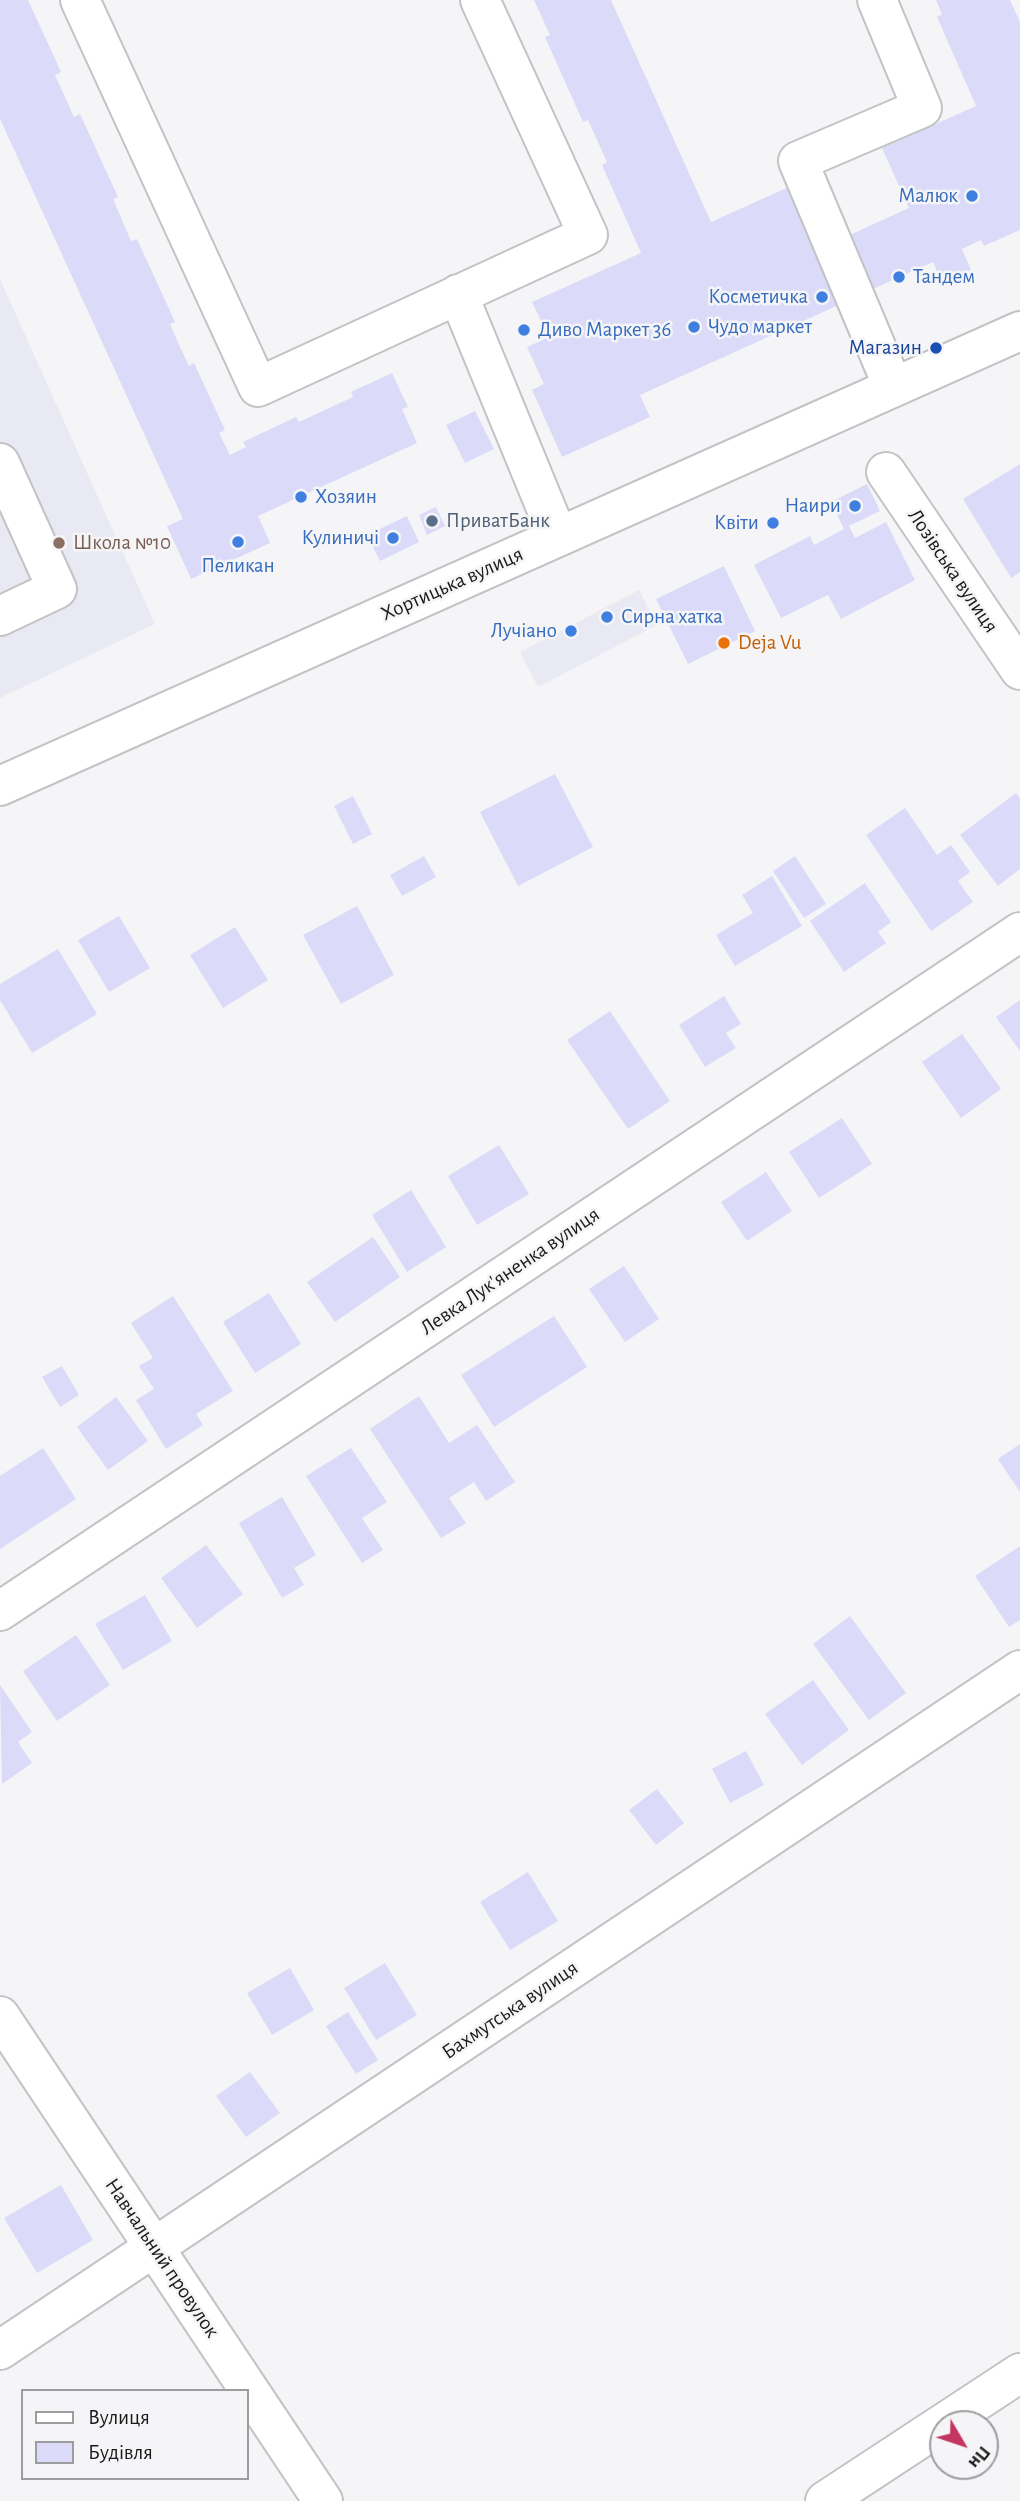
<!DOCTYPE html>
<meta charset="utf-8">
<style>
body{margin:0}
#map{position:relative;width:1020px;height:2501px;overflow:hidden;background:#f5f5f7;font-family:"Alegreya Sans",sans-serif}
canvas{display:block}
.legend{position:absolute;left:21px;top:2389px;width:228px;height:91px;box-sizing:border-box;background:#f5f5f7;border:2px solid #9d9d9f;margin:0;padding:9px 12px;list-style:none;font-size:21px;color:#1a1a1b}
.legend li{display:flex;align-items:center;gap:14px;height:35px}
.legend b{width:35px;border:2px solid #9d9d9f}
.north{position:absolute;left:929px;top:2410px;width:70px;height:70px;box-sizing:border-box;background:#f5f5f7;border:2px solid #9d9d9f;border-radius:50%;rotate:129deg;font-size:19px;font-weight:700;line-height:28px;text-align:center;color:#1a1a1b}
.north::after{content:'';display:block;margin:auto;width:24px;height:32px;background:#c43660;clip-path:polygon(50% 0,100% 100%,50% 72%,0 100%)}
</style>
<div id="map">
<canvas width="1020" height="2501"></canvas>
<ul class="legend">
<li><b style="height:9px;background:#fff"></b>Вулиця</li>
<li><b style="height:19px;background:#dbdaf9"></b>Будівля</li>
</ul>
<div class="north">Пн</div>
</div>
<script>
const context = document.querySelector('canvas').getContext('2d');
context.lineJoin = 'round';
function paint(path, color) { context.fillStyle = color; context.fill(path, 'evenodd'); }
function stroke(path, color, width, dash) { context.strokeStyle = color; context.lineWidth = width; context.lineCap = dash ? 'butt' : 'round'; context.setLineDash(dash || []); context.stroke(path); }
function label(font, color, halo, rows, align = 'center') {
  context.font = font + ' "Alegreya Sans",sans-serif'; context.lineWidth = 5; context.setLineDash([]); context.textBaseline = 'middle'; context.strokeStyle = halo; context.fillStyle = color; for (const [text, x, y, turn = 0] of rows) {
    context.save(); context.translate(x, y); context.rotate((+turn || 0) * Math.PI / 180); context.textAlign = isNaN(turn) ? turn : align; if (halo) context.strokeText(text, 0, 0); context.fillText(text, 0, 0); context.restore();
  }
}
const built = new Path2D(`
 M0,279L155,624L0,698Z
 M639,590L657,625L538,687L520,652Z`);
const building = new Path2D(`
 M0,0H28L61,72L55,75L74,117L80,114L118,197L113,199L131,241L137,239L175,322L170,324L179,345L189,366L194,363L225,430L219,433L230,455L246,447L243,442L296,417L299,422L353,397L351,392L392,373L408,407L402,409L417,443L258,516L270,543L191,579L167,526L183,519L0,119Z
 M534,0H611L711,222L791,186L843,303L640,395L650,417L562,457L532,390L544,384L527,347L549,337L532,302L641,253L602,165L607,162L588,120L583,122L545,37L550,35Z
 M936,0H1010L1020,22V230L984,246L981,240L962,249L971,270L942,283L933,262L866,292L843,238L909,208L882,148L976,106L937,17L942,14Z
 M475,411L494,449L465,463L446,425Z
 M1020,464V572L1011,578L963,499Z
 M867,484L880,511L849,526L855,538L886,522L915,580L841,619L828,595L781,618L754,565L810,536L814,545L844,529L831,502Z
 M436,507L445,526L427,535L419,515Z
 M407,516L419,542L380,561L367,535Z
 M724,566L755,631L688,664L656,599Z
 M555,774L593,847L518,886L480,812Z
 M1016,793L1020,798V869L998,886L960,835Z
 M353,796L372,834L353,844L334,806Z
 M905,808L937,855L951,845L970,872L958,881L973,902L931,931L866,835Z
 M424,856L436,877L402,896L390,875Z
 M795,856L826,904L804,918L773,871Z
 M772,876L802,926L735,966L716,935L753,913L742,895Z
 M865,883L891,922L878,932L886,943L844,972L810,921Z
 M357,906L394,975L341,1004L303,935Z
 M119,916L150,968L109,992L78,940Z
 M235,927L268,980L223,1008L190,955Z
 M58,949L97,1014L32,1053L0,1000V984Z
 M724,996L741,1024L726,1033L736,1048L705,1067L679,1025Z
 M1020,1000V1051L996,1017Z
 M610,1011L670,1101L628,1129L567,1040Z
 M962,1034L1001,1089L961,1118L922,1062Z
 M842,1118L872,1164L819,1198L789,1152Z
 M499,1145L529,1194L477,1225L448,1176Z
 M766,1172L792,1211L747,1241L721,1202Z
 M411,1190L446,1247L407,1272L372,1215Z
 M373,1237L400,1277L335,1322L307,1282Z
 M624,1266L659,1319L625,1342L589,1289Z
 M269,1293L301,1344L255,1373L223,1322Z
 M173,1296L233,1391L196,1414L203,1425L166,1449L136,1400L154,1389L139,1366L153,1358L131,1323Z
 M554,1316L587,1367L494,1427L461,1375Z
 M62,1366L79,1395L60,1407L42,1377Z
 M419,1396L449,1443L477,1425L515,1482L486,1501L474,1482L449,1498L466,1523L441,1538L370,1429Z
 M116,1397L148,1441L108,1470L77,1427Z
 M1020,1444V1492L998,1459Z
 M43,1448L76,1499L0,1549V1476Z
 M351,1448L387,1502L362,1518L383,1550L362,1563L306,1476Z
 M282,1497L316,1555L294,1568L304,1585L282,1598L239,1523Z
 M206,1545L243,1594L197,1628L161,1578Z
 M1020,1546V1620L1009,1627L975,1576Z
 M145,1595L172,1641L123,1670L95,1624Z
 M850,1616L906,1693L869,1720L813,1644Z
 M76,1635L110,1685L57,1721L23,1671Z
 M813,1680L849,1730L802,1765L765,1714Z
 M0,1685L32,1732L18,1742L32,1763L2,1784Z
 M746,1751L764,1785L730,1803L712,1769Z
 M657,1789L684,1823L656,1845L629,1810Z
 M528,1872L558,1921L510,1950L480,1902Z
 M385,1963L417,2015L376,2040L344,1988Z
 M290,1968L314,2010L272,2035L247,1993Z
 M348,2012L378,2060L356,2074L326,2026Z
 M250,2072L280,2113L246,2137L216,2096Z
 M61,2185L93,2240L37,2273L4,2218Z`);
const minor = new Path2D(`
 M80,0L258,387L588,235L480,0
 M877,0L922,108L798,161L893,387
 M458,294L558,537
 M0,463L57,589L0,616
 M886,472L1020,670
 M0,786L1020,331
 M0,1611L1020,932
 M0,2016L323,2501
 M0,2350L1020,1670
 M825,2501L1020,2373`);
const markers = [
 [972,196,7,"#3f7fe0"],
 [899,277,7,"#3f7fe0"],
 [822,297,7,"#3f7fe0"],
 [694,327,7,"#3f7fe0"],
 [524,330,7,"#3f7fe0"],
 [936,348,7,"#1a4fb4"],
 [301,497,7,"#3f7fe0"],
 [855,506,7,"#3f7fe0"],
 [432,521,7,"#5c6f8a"],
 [773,523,7,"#3f7fe0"],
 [393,538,7,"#3f7fe0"],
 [238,542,7,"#3f7fe0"],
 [59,543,7,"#8d6e63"],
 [607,617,7,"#3f7fe0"],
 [571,631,7,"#3f7fe0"],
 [724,643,7,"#e8710a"]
];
const shopNames = [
 ["Малюк",958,196],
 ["Тандем",913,277,"left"],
 ["Косметичка",808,297],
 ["Чудо маркет",708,327,"left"],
 ["Диво Маркет 36",538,330,"left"],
 ["Хозяин",315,497,"left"],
 ["Наири",841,506],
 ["Квіти",759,523],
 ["Кулиничі",379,538],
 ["Пеликан",238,566,"center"],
 ["Сирна хатка",621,617,"left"],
 ["Лучіано",557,631]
];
const transitNames = [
 ["Магазин",922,348]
];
const serviceNames = [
 ["ПриватБанк",446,521]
];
const educationNames = [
 ["Школа №10",73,543]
];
const streetNames = [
 ["Лозівська вулиця",953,571,56],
 ["Хортицька вулиця",452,584,-24],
 ["Левка Лук'яненка вулиця",510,1271,-34],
 ["Бахмутська вулиця",510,2010,-34],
 ["Навчальний провулок",162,2258,56]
];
const foodNames = [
 ["Deja Vu",738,643]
];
paint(built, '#e9e9f3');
paint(building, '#dbdaf9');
stroke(minor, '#c3c3c6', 42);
stroke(minor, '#fff', 38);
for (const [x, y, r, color] of markers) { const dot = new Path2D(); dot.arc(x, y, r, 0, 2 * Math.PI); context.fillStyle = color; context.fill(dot); stroke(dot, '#f5f5f7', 2.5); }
label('21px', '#366cbe', '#f5f5f7', shopNames, 'right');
label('21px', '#164399', '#f5f5f7', transitNames, 'right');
label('21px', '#4e5e75', '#f5f5f7', serviceNames, 'left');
label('21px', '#785e54', '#f5f5f7', educationNames, 'left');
label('21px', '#1a1a1b', '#f5f5f7', streetNames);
label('21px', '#c56008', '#f5f5f7', foodNames, 'left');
</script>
